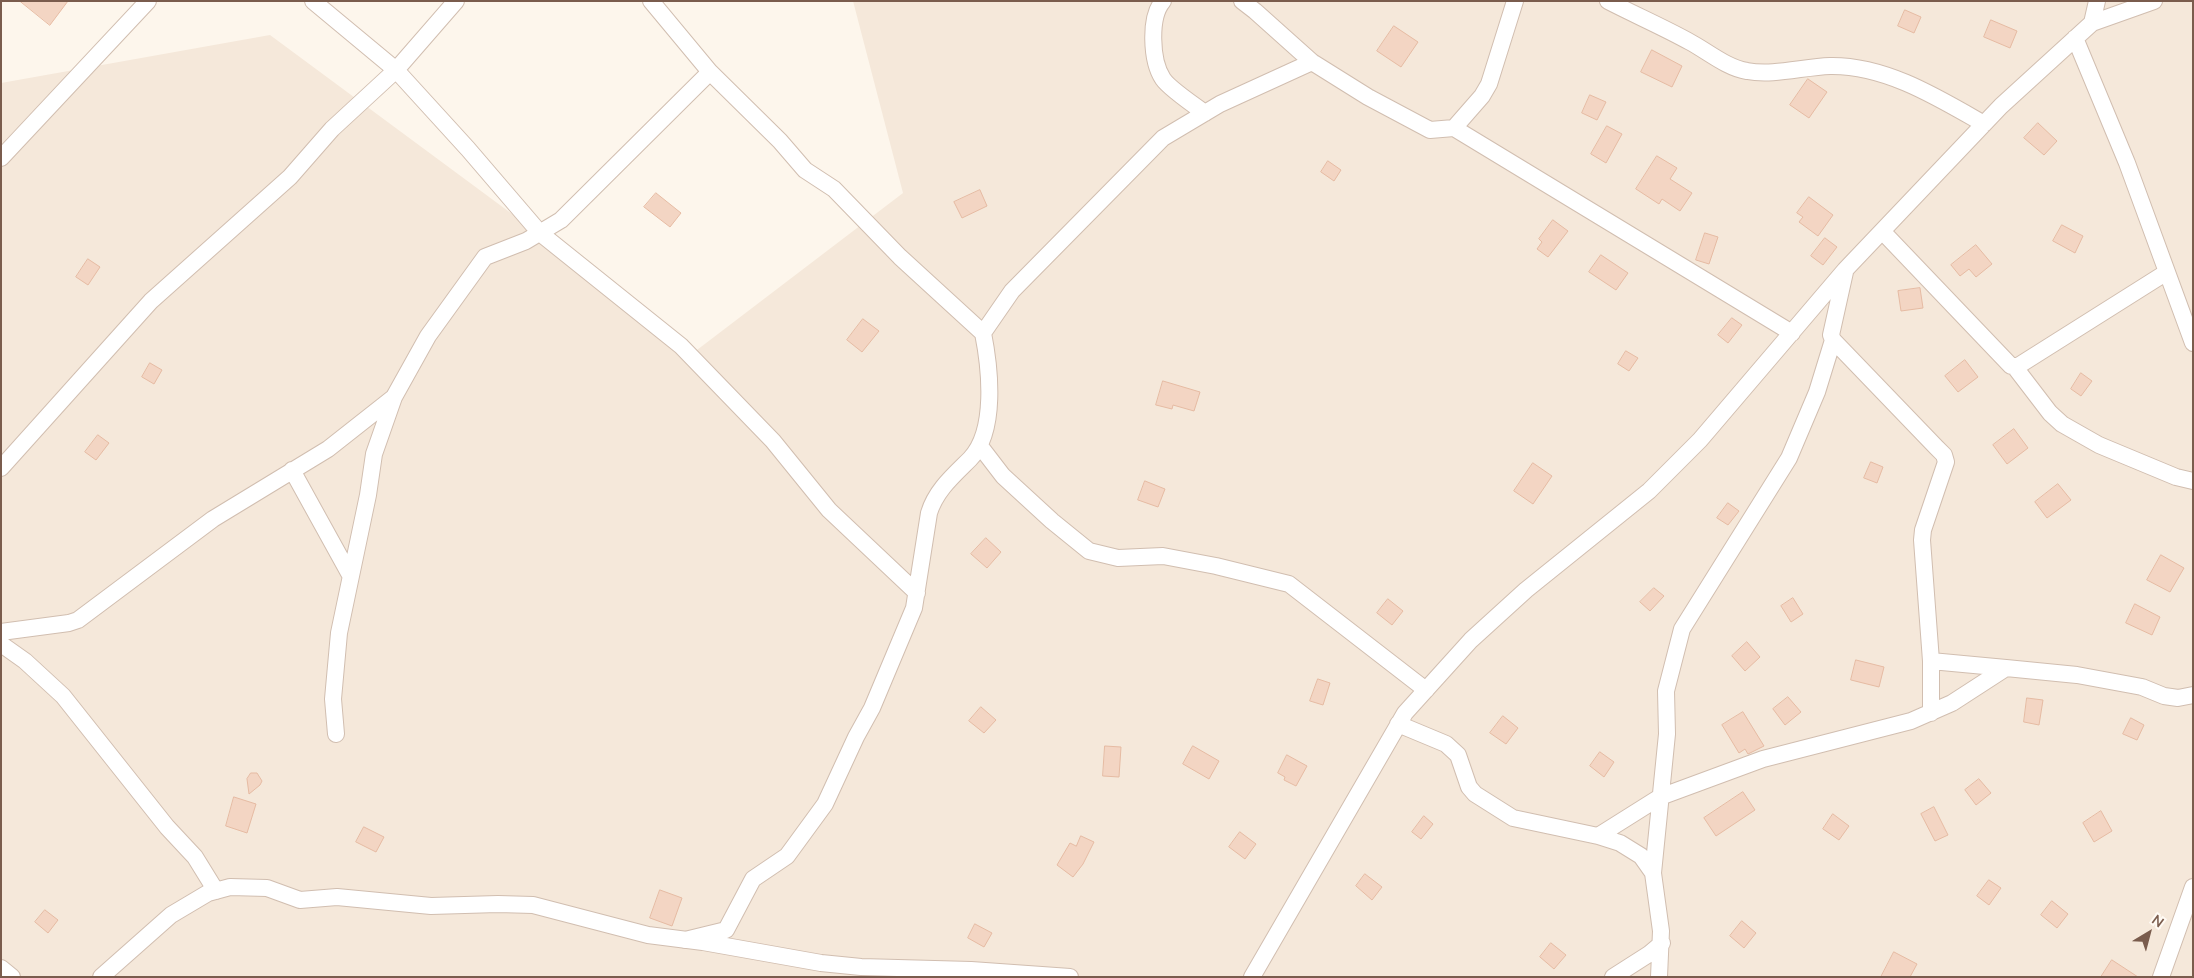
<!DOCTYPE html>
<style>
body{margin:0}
#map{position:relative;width:2194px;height:978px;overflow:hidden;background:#fdf6ec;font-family:Mulish,sans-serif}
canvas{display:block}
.frame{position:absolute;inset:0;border:2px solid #7a5c4d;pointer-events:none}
.north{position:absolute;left:2124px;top:908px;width:50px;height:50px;-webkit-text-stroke:4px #fffaf3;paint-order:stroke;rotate:37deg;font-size:14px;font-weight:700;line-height:20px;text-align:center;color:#7a5c4d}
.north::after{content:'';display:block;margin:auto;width:18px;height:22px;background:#7a5c4d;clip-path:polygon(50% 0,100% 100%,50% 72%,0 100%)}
</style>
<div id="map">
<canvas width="2194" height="978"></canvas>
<div class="frame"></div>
<div class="north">N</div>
</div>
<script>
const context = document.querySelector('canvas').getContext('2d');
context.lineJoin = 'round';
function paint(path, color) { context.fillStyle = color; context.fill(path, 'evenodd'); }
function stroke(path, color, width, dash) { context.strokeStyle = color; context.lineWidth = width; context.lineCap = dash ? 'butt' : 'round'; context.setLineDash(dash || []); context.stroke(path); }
const residential = new Path2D(`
 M853,1H2193L2192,977H1V83L270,35L554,245L693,353L903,193Z`);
const building = new Path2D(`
 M20,1H68L50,25Z
 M1905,10L1921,17L1914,33L1898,26Z
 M1991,20L2017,31L2010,48L1984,37Z
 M1394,26L1418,42L1401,67L1377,51Z
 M1652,50L1682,66L1672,87L1641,72Z
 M1808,79L1827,92L1809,118L1790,105Z
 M1590,95L1606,102L1597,120L1582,113Z
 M2038,123L2057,141L2044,155L2024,138Z
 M1607,126L1622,134L1606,163L1591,154Z
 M1657,156L1677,168L1670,179L1692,193L1680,211L1662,199L1659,204L1636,189Z
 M1328,161L1341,170L1334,181L1321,172Z
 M980,190L987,206L962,218L954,202Z
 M656,193L681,213L670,227L644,207Z
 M1809,197L1833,215L1818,236L1799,222L1803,217L1797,213Z
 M1553,220L1568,231L1548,257L1537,249L1542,242L1539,239Z
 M2062,225L2083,236L2075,253L2053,241Z
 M1705,233L1718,237L1709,264L1696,260Z
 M1825,238L1837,247L1823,265L1811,256Z
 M1976,245L1992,264L1976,277L1969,269L1960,276L1951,265Z
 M1601,255L1628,273L1616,290L1589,272Z
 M88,259L100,267L88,285L76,277Z
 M1920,288L1923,308L1901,311L1898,291Z
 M1732,318L1742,325L1728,343L1718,335Z
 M863,319L879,331L862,352L847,340Z
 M1626,351L1638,358L1629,371L1618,364Z
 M1965,360L1978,377L1958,392L1945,376Z
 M150,363L162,370L154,384L142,377Z
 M2081,373L2092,381L2081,396L2071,389Z
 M1163,381L1200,392L1194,411L1173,405L1172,409L1156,405Z
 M2014,429L2028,448L2007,464L1993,445Z
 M98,435L109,443L96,460L85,452Z
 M1871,462L1883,467L1877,483L1864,478Z
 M1533,463L1552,476L1533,504L1514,491Z
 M1145,481L1165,489L1158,507L1138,500Z
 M2058,484L2071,500L2047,518L2035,502Z
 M1728,503L1739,511L1728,525L1717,518Z
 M986,538L1001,552L987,568L971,554Z
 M2161,555L2184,568L2170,592L2147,580Z
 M1654,588L1664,596L1650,611L1640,602Z
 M1793,598L1803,614L1791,622L1781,606Z
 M1388,599L1403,611L1392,625L1377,613Z
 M2135,604L2160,617L2152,635L2126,623Z
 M1747,642L1760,657L1745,671L1732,656Z
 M1856,660L1884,667L1879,687L1851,680Z
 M1318,679L1330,683L1323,705L1310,701Z
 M1788,697L1801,712L1785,725L1773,709Z
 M2027,698L2043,700L2039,725L2024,722Z
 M981,707L996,720L984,733L969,721Z
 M1743,712L1764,746L1748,754L1745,749L1739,753L1722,725Z
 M1503,716L1518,728L1506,744L1490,733Z
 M2131,718L2144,725L2137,740L2123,734Z
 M1105,746L1121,747L1119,777L1103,776Z
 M1193,746L1219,761L1209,779L1183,764Z
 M1600,752L1614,762L1604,777L1590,766Z
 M1287,755L1307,766L1296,786L1284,780L1285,777L1278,773Z
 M251,773H257L262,781L260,785L249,794L247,779Z
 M1979,779L1991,793L1976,805L1965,790Z
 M1743,792L1755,810L1716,836L1704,818Z
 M234,797L256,804L247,833L226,826Z
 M1934,807L1948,835L1935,841L1921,814Z
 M2101,811L2112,831L2094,842L2083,823Z
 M1833,814L1849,826L1839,840L1823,829Z
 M1424,816L1433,824L1421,839L1412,832Z
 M364,827L384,837L376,852L356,842Z
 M1240,832L1256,844L1245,859L1229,847Z
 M1081,836L1094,842L1083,864L1073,877L1057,865L1070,843L1076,846Z
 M1365,874L1382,887L1372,900L1356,886Z
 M1989,880L2001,888L1989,905L1977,896Z
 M660,890L682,898L672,926L650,918Z
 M2052,901L2068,914L2057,928L2041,915Z
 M45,910L58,920L48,933L35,922Z
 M1742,921L1756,933L1744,948L1730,936Z
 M975,924L992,933L984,947L968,938Z
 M1551,943L1566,955L1554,969L1540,957Z
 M1894,952L1917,964L1910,977H1881Z
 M2112,960L2138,977H2101Z`);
const street = new Path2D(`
 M313,1L396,70L468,149L540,233L681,346L773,441L829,510L917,593
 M1163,1C1149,17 1151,61 1163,79C1169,88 1195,106 1205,113
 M1242,1L1255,11L1312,62L1368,97L1430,130L1454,128L1792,333
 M1608,1C1635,15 1663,27 1690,42C1707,51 1727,68 1747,71C1773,76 1803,67 1830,66C1885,65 1937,97 1984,124
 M2092,23L2097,1
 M2075,38L2127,163L2193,343
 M710,72L780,141L805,170L834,189L900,257L983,333
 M1454,128L1482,96L1489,84L1515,1
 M1,158L148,1
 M1882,231L2011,366H2018L2167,272
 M1845,272L1831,335L1833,340L1936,447L1944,455L1946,462L1923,530L1922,540L1931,661V713
 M2014,366L2050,413L2062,424L2099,445L2176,477L2193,481
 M980,446L1003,476L1052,521L1089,551L1118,558L1163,556L1216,566L1289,584L1426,690
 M1,468L151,301L290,177L332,129L396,70L456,1
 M292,470L350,575
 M1,632L69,623L78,620L213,519L328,449L394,397
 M1,644L25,661L63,696L167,827L195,857L216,891
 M1931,661L2006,668
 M1398,724L1446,744L1458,755L1469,787L1475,794L1513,818L1598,836L1620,843L1641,856L1653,873L1661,931L1659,977
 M336,734L333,699L339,633L368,495L374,454L394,397L428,336L485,257L526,241L561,220L710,72L651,1
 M1598,836L1660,797L1763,759L1911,721L1952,703L2006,668L2077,675L2142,687L2164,696L2178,698L2193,695
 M1653,873L1667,734L1666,691L1682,629L1789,458L1817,392L1833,340
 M685,940L726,930L753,879L787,856L825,804L856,737L872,708L914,608L929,513C936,490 954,475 970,459C997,431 990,368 983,333L1012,291L1163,138L1220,104L1312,62
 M1,968L12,977
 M101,977L171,915L208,893L230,887L267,888L300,900L337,897L431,906L498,904L533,905L648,935L703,942L821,963L861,967L971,970L1070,977
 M1252,977L1405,713L1471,640L1526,590L1649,491L1700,440L1845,270L2001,106L2092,23L2154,1
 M1613,977L1649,954L1662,943
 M2161,977L2193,887`);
paint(residential, '#f5e8da');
paint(building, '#f3d5c3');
stroke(building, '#e6bba3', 1);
stroke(street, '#d1beb0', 18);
stroke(street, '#fff', 16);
</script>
